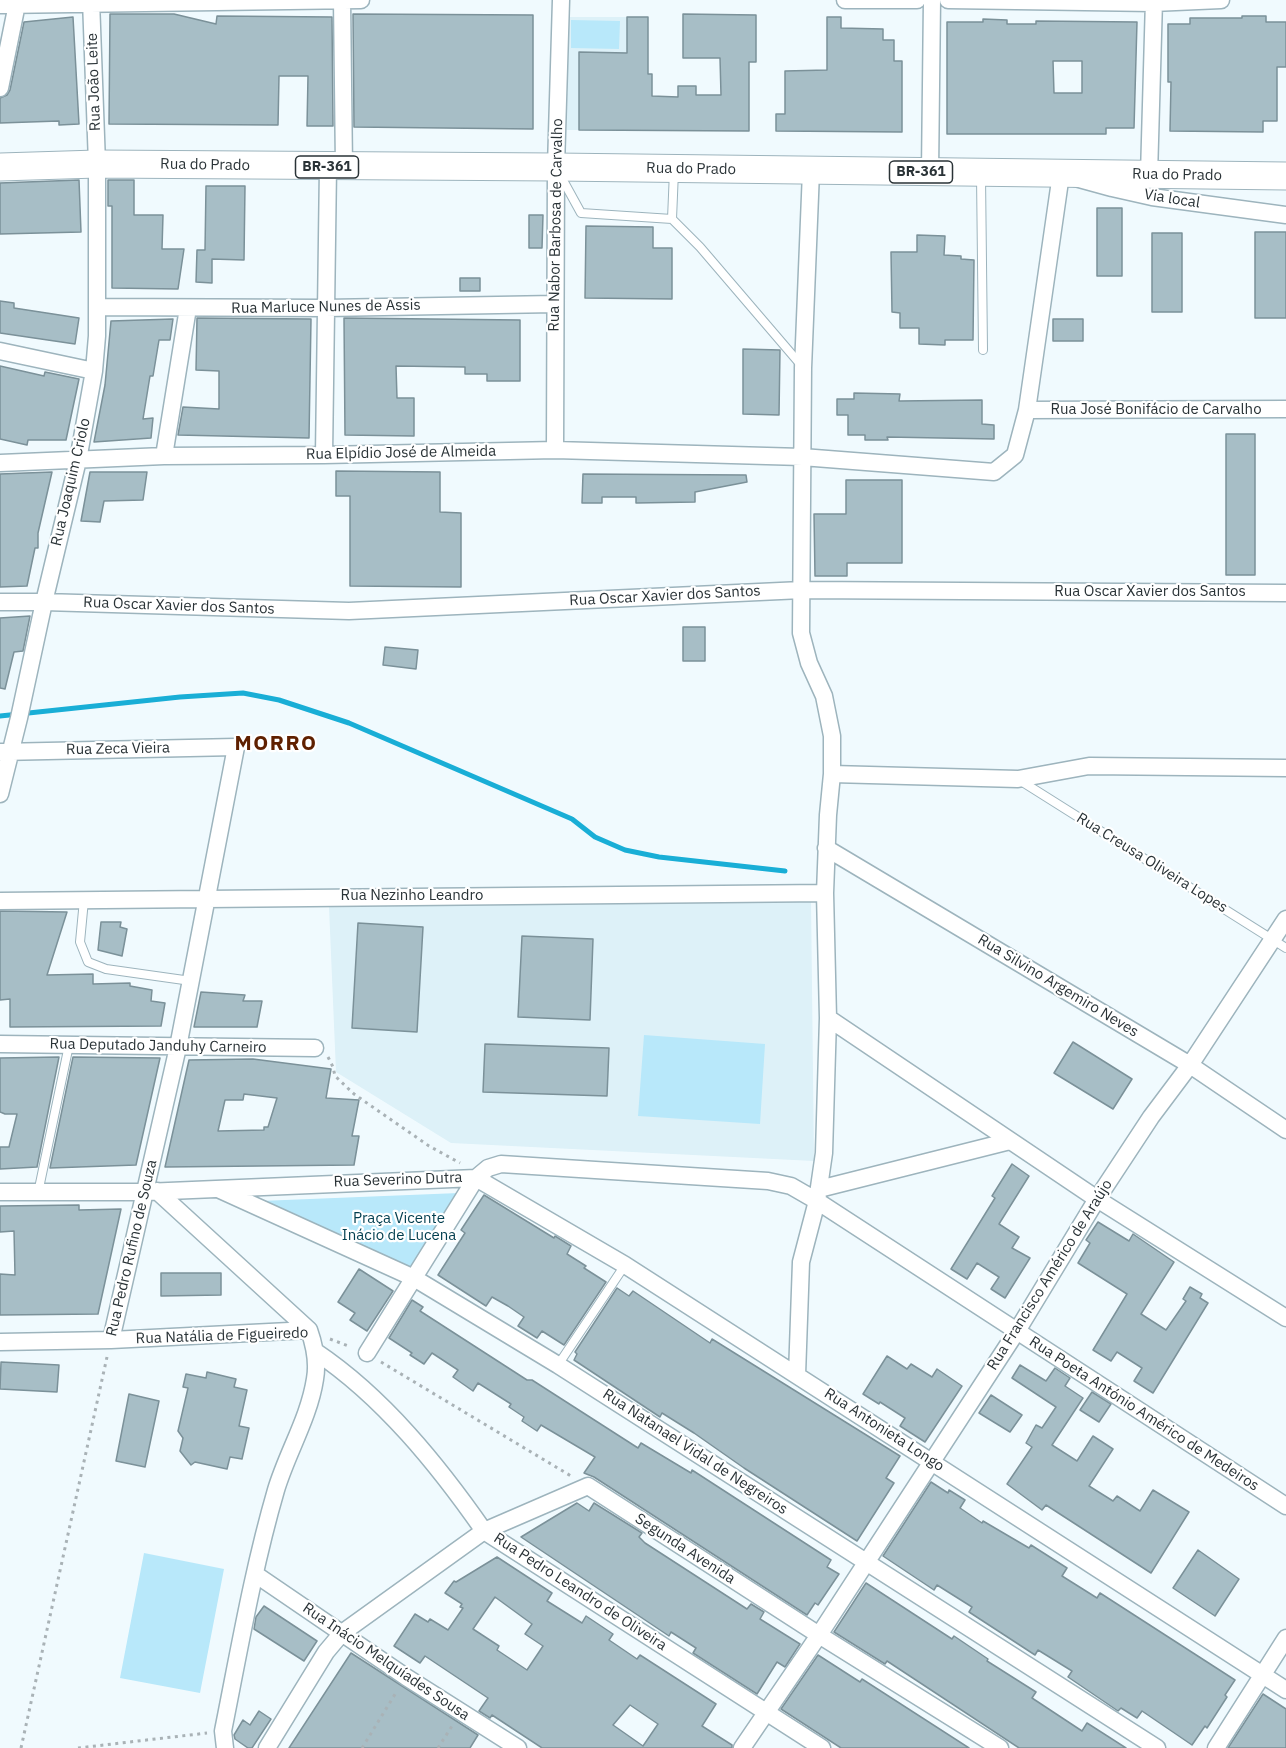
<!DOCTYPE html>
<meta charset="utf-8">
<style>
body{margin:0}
canvas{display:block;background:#f0fafe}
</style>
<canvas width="1286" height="1748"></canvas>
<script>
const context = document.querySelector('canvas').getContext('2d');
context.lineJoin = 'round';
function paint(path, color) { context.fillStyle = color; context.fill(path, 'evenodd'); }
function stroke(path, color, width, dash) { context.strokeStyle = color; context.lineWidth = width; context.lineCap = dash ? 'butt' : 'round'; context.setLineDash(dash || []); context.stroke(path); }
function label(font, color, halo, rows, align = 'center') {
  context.font = font + ' "IBM Plex Sans",sans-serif'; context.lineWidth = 4.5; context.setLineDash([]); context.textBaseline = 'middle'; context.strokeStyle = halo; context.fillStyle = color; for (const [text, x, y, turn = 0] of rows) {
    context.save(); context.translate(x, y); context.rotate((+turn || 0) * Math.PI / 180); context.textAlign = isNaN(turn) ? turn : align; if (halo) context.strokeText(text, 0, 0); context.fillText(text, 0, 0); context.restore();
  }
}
const built = new Path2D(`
 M568,17H627L626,130H567Z
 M811,899L814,1161L451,1143L336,1072L329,907Z`);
const green = new Path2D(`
 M571,20L620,21L619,49L571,48Z
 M644,1035L765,1044L760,1124L638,1116Z
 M459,1193L412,1271L260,1201Z
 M144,1553L224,1569L200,1693L120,1678Z`);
const stream = new Path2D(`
 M0,716L180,697L243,693L279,700L349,723L572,819L595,837L625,850L659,857L785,871`);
const building = new Path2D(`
 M110,14H174L216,24L217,16L332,17L333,126H307L308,76H279L278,125L109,124Z
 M353,14L533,15V129L354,127Z
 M683,14L756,15V62H749V131L579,130V52L627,53V17H648V74H652V96L678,97V86H696V95H721L720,58H683Z
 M1242,16H1266V22H1286V67H1277V121H1263V132L1170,131L1171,82H1168V24H1190V18H1242Z
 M73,17L79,124L59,125V121L0,123V98L7,95L10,90L24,22Z
 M827,17H841V28L883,29V40H894V61H902V132L776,131V114H785V71L827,70Z
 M983,19L1007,20V24H1036V21L1137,22L1134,128H1106V134H947V22H983ZM1053,61H1082V93H1054Z
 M79,180L81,232L0,234V183Z
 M108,180H134V215H163L162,249H184L178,289L112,288V206H108Z
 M206,186H245L244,260L212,259V283L196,282L197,250H205Z
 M1097,208H1122V276H1097Z
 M529,215H543L542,248H529Z
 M586,226L653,227V248H672V299L585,298Z
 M1255,232H1286V318H1255Z
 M1152,233H1182V312H1152Z
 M917,235L945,236L944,255L961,256V259L974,260L973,340H945V345L919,344V328H900V313L892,312L891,252H917Z
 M460,278H480V291H460Z
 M0,301L14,303V308L79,318L75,344L0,333Z
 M197,318L311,319L309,438L178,435L183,407L219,409V371L196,370Z
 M344,318L520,320V381H487V374H465V367L396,366L397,398H414V436L345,435Z
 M173,319L170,340H159L153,376H150L143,419L153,418L151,438L94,442L105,385L111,321Z
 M1053,319H1083V341H1053Z
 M743,349L780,350L779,415L743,414Z
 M0,366L44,376L45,372L79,379L66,440H28L27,445L0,439Z
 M854,393L900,394L899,401L982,400V424L994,425V439L887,437L888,440H865V435H848V415H837V399H854Z
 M1226,434H1255V575H1226Z
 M336,471L440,472V512L461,513V587L350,586V496H336Z
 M52,472L38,533V548H35L27,586L0,587V474Z
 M90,472H147L143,500L104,501L100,522L81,521Z
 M583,474L746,475L747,482L695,492V502L636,503V497H602V503H582Z
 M846,480H902V563H847V576H815L814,514H846Z
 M30,616L23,651L14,652L5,689L0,688V618Z
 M683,627H705V661H683Z
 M385,647L418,650L416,669L383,665Z
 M0,911L67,912L47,975L93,974V984L130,983V986L152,990L151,1001L165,1003L161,1026L10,1027V999L0,1000Z
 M101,922H121L120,927L127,929L122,956L98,950Z
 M358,923L423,927L417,1032L352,1028Z
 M522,936L593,939L590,1020L518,1017Z
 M201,992L245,995L243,1001H262L257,1027H194Z
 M1073,1042L1132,1079L1113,1109L1054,1073Z
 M485,1044L609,1048L607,1096L483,1092Z
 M59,1057L37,1167L0,1169V1147H9L17,1114H5L0,1112V1058Z
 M73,1057L160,1058L136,1165L50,1168Z
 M253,1059L331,1069L326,1098L359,1100L352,1136H359L354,1165L165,1167L189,1060ZM244,1094L277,1098L268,1127H264V1130L218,1131L225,1100H243Z
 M1012,1164L1029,1176L999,1224L1019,1237L1012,1248L1030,1258L1005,1298L991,1289L999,1277L977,1263L967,1279L951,1269L995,1198L992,1196Z
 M484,1195L554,1238L555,1236L571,1246L567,1254L586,1266L584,1268L606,1282L564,1345L542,1331L537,1338L518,1326L524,1317L508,1306L492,1297L486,1306L438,1275L465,1233L461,1230Z
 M79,1205V1210L121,1209L98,1314L0,1315V1274L15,1275L14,1231L0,1232V1206Z
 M1098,1222L1129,1241L1133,1234L1174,1262L1141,1314L1166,1330L1186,1301L1183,1299L1190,1287L1202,1294L1200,1298L1208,1303L1153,1393L1134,1381L1142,1368L1117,1352L1111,1361L1093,1350L1127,1294L1078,1263L1090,1243L1086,1240Z
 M359,1269L393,1291L367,1331L350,1320L355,1313L338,1302Z
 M161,1273H221V1295L161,1296Z
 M617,1288L629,1296L633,1291L710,1343L712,1339L900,1456L886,1478L894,1483L857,1541L744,1468L694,1433L662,1413L660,1417L574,1360L577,1354L575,1352Z
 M412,1300L423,1307L420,1311L527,1380H532L638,1448L641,1443L691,1473L692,1470L831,1560L827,1567L839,1574L818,1605L815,1603L807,1615L594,1477L584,1473L595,1457L541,1425L537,1431L522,1421L524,1417L509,1407L511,1404L478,1383L473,1391L453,1377L458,1370L432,1353L424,1364L410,1355L412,1353L389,1338Z
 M887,1356L907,1369L911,1364L932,1377L937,1369L962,1386L925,1442L900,1426L905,1418L880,1402L879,1404L863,1394Z
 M1,1362L59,1365L57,1392L0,1389Z
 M1020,1365L1046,1381L1055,1368L1070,1378L1065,1386L1083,1398L1052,1445L1077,1461L1093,1436L1113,1449L1089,1486L1113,1501L1117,1496L1140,1511L1153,1490L1189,1512L1151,1573L1046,1505L1042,1510L1007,1484L1032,1447L1026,1443L1036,1425L1042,1428L1056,1407L1012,1378Z
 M207,1372L236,1379L234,1387L247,1390L239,1426L249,1428L242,1459L230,1457L227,1469L195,1462L191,1465L180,1451L183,1438L178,1431L188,1388L183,1387L186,1374L206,1378Z
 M1092,1392L1111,1404L1099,1422L1080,1410Z
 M129,1394L159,1401L145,1467L116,1461Z
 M991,1395L1022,1415L1010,1432L979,1413Z
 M931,1482L948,1493L949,1490L965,1500L960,1508L982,1523L983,1521L1029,1548L1031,1545L1067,1568L1062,1576L1097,1598L1100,1593L1235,1680L1225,1695L1227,1697L1207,1728L1205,1726L1192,1745L1142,1711L1137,1718L1121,1708L1118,1711L1068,1677L1072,1671L1038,1650L1035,1655L969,1612L972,1607L937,1585L934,1590L883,1556Z
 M577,1503L589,1511L594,1503L642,1533L639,1537L645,1543L747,1609L751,1604L764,1612L760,1619L800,1644L785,1667L777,1662L757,1694L693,1653L696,1648L671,1632L669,1636L521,1537Z
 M1198,1550L1239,1579L1215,1616L1173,1588Z
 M497,1557L552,1593L547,1601L582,1623L586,1616L613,1634L609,1640L637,1659L640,1655L716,1704L702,1726L732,1745V1748H542L492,1715L490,1718L479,1711L488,1698L425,1656L420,1663L394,1646L415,1614L428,1622L430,1619L448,1630L463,1608L460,1607L462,1604L445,1593L454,1581L456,1582ZM495,1597L532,1624L525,1634L543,1646L527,1670L497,1650L499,1646L473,1629ZM630,1705L658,1724L643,1746L613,1725Z
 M866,1583L952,1639L954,1636L988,1659L987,1661L1036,1692L1032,1698L1082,1731L1087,1723L1126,1748H1019L887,1661L885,1664L834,1632Z
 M264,1606L317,1641L304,1661L254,1629L256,1617Z
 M351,1653L478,1735L470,1748H289Z
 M818,1655L860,1682L862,1679L969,1748H841L781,1709Z
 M1263,1694L1286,1709V1748H1228Z
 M259,1711L271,1719L252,1748H248L235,1739L234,1735L243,1720L250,1725Z`);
const path = new Path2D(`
 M328,1057L333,1067L335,1076L354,1094L429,1146L460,1163
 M330,1339L351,1347
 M381,1362L571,1476
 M21,1748L107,1357
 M78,1748L207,1733
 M362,1748L397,1691
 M438,1748L452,1726`);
const lane = new Path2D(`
 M559,173L581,213L672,219L700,247L801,365
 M981,176L983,350
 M672,219L674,171
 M1021,781L1286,948
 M84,900L80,942L88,962L106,969L191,981
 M38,1193L69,1045
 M558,1365L625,1265`);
const street = new Path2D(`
 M342,0L344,167
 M845,0H917
 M948,0L1153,3L1221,0
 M0,5L361,0
 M0,88L17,4
 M930,172L932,0
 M1149,175L1154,0
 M97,307L326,308L555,304
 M0,351L94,371
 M1027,410L1286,409
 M555,450L556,167L561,0
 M324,455L328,167
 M164,456L188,308
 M0,463L164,456L324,455L555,450L802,457L994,472L1015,455L1027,410L1061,174L1112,188L1152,197L1286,215
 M0,602H44L349,611L802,590L1286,593
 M0,752L236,747L178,1047L111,1340
 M832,774L1018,779L1089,766L1286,768
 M0,794L19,718L44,602L78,460L94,371L97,336V164L91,0
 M826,848L1190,1065L1286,1130
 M0,901L825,893
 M828,1018L1097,1199L1286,1318
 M0,1044L315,1048
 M218,1189L414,1278L558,1365L1157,1748
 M819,1189L1010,1141
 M157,1191L309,1330C315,1347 318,1362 315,1379C309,1418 287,1453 276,1490C253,1569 239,1651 223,1731L225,1748
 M0,1192H145L476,1178L625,1265L1286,1690
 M0,1342L111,1340L309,1330
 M316,1352C383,1397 438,1465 484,1531L822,1748
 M367,1353L476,1178L488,1168L501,1164L768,1181L791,1186L817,1201L1286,1506
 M797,1375L801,1262L817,1201L824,1153L828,1018L825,893L828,815L832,774V736L824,696L809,663L801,633L803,368L811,171
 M255,1574L406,1677L518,1748
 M267,1748L326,1652L342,1633L484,1531L588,1486L819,1635L1000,1748
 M742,1748L819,1635L1017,1331L1097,1199L1151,1117L1190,1065L1286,919
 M1216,1748L1286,1638`);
const primary = new Path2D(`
 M0,167L97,164L556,167L1286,176`);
const shields = [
 [327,167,63],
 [921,172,63]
];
const shieldNames = [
 ["BR-361",327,167],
 ["BR-361",921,172]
];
const streetNames = [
 ["Rua João Leite",94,82,-92],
 ["Rua do Prado",205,165,1],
 ["Rua do Prado",691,169,1],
 ["Rua do Prado",1177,175,1],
 ["Via local",1172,199,9],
 ["Rua Nabor Barbosa de Carvalho",556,225,-89],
 ["Rua Marluce Nunes de Assis",326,307,-1],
 ["Rua José Bonifácio de Carvalho",1156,410],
 ["Rua Elpídio José de Almeida",401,453,-1],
 ["Rua Joaquim Criolo",71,482,-77],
 ["Rua Oscar Xavier dos Santos",1150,592],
 ["Rua Oscar Xavier dos Santos",665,596,-3],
 ["Rua Oscar Xavier dos Santos",179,606,2],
 ["Rua Zeca Vieira",118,749,-1],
 ["Rua Creusa Oliveira Lopes",1152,863,32],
 ["Rua Nezinho Leandro",412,896],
 ["Rua Silvino Argemiro Neves",1058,986,31],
 ["Rua Deputado Janduhy Carneiro",158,1046,1],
 ["Rua Severino Dutra",398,1180,-2],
 ["Rua Pedro Rufino de Souza",132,1248,-77],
 ["Rua Francisco Américo de Araújo",1050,1275,-58],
 ["Rua Natália de Figueiredo",222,1336,-2],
 ["Rua Poeta António Américo de Medeiros",1144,1414,33],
 ["Rua Antonieta Longo",884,1430,33],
 ["Rua Natanael Vidal de Negreiros",695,1452,33],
 ["Segunda Avenida",685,1549,33],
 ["Rua Pedro Leandro de Oliveira",580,1592,33],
 ["Rua Inácio Melquíades Sousa",386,1662,34]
];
const parkNames = [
 ["Praça Vicente",399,1219],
 ["Inácio de Lucena",399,1236]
];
const districtNames = [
 ["MORRO",276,744]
];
paint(built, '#ddf1f8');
paint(green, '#b8e8fa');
stroke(stream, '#19aed6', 5);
paint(building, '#a7bec6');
stroke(building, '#7b9199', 1.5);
stroke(lane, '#9db4bd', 10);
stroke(street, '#9db4bd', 19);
stroke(primary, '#9db4bd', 29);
stroke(path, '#a9b2b6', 3, [3, 4.5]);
stroke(lane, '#fff', 8);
stroke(street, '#fff', 16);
stroke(primary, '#fff', 27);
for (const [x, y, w] of shields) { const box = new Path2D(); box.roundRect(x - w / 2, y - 11, w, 22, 4.5); context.fillStyle = '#fff'; context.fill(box); stroke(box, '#2a3337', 1.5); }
label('bold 14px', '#2a3337', null, shieldNames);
label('15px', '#2a3337', '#fff', streetNames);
label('15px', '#013e4f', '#fff', parkNames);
context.letterSpacing = '1.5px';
label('bold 21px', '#5f2000', '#fff', districtNames);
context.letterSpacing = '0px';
</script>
